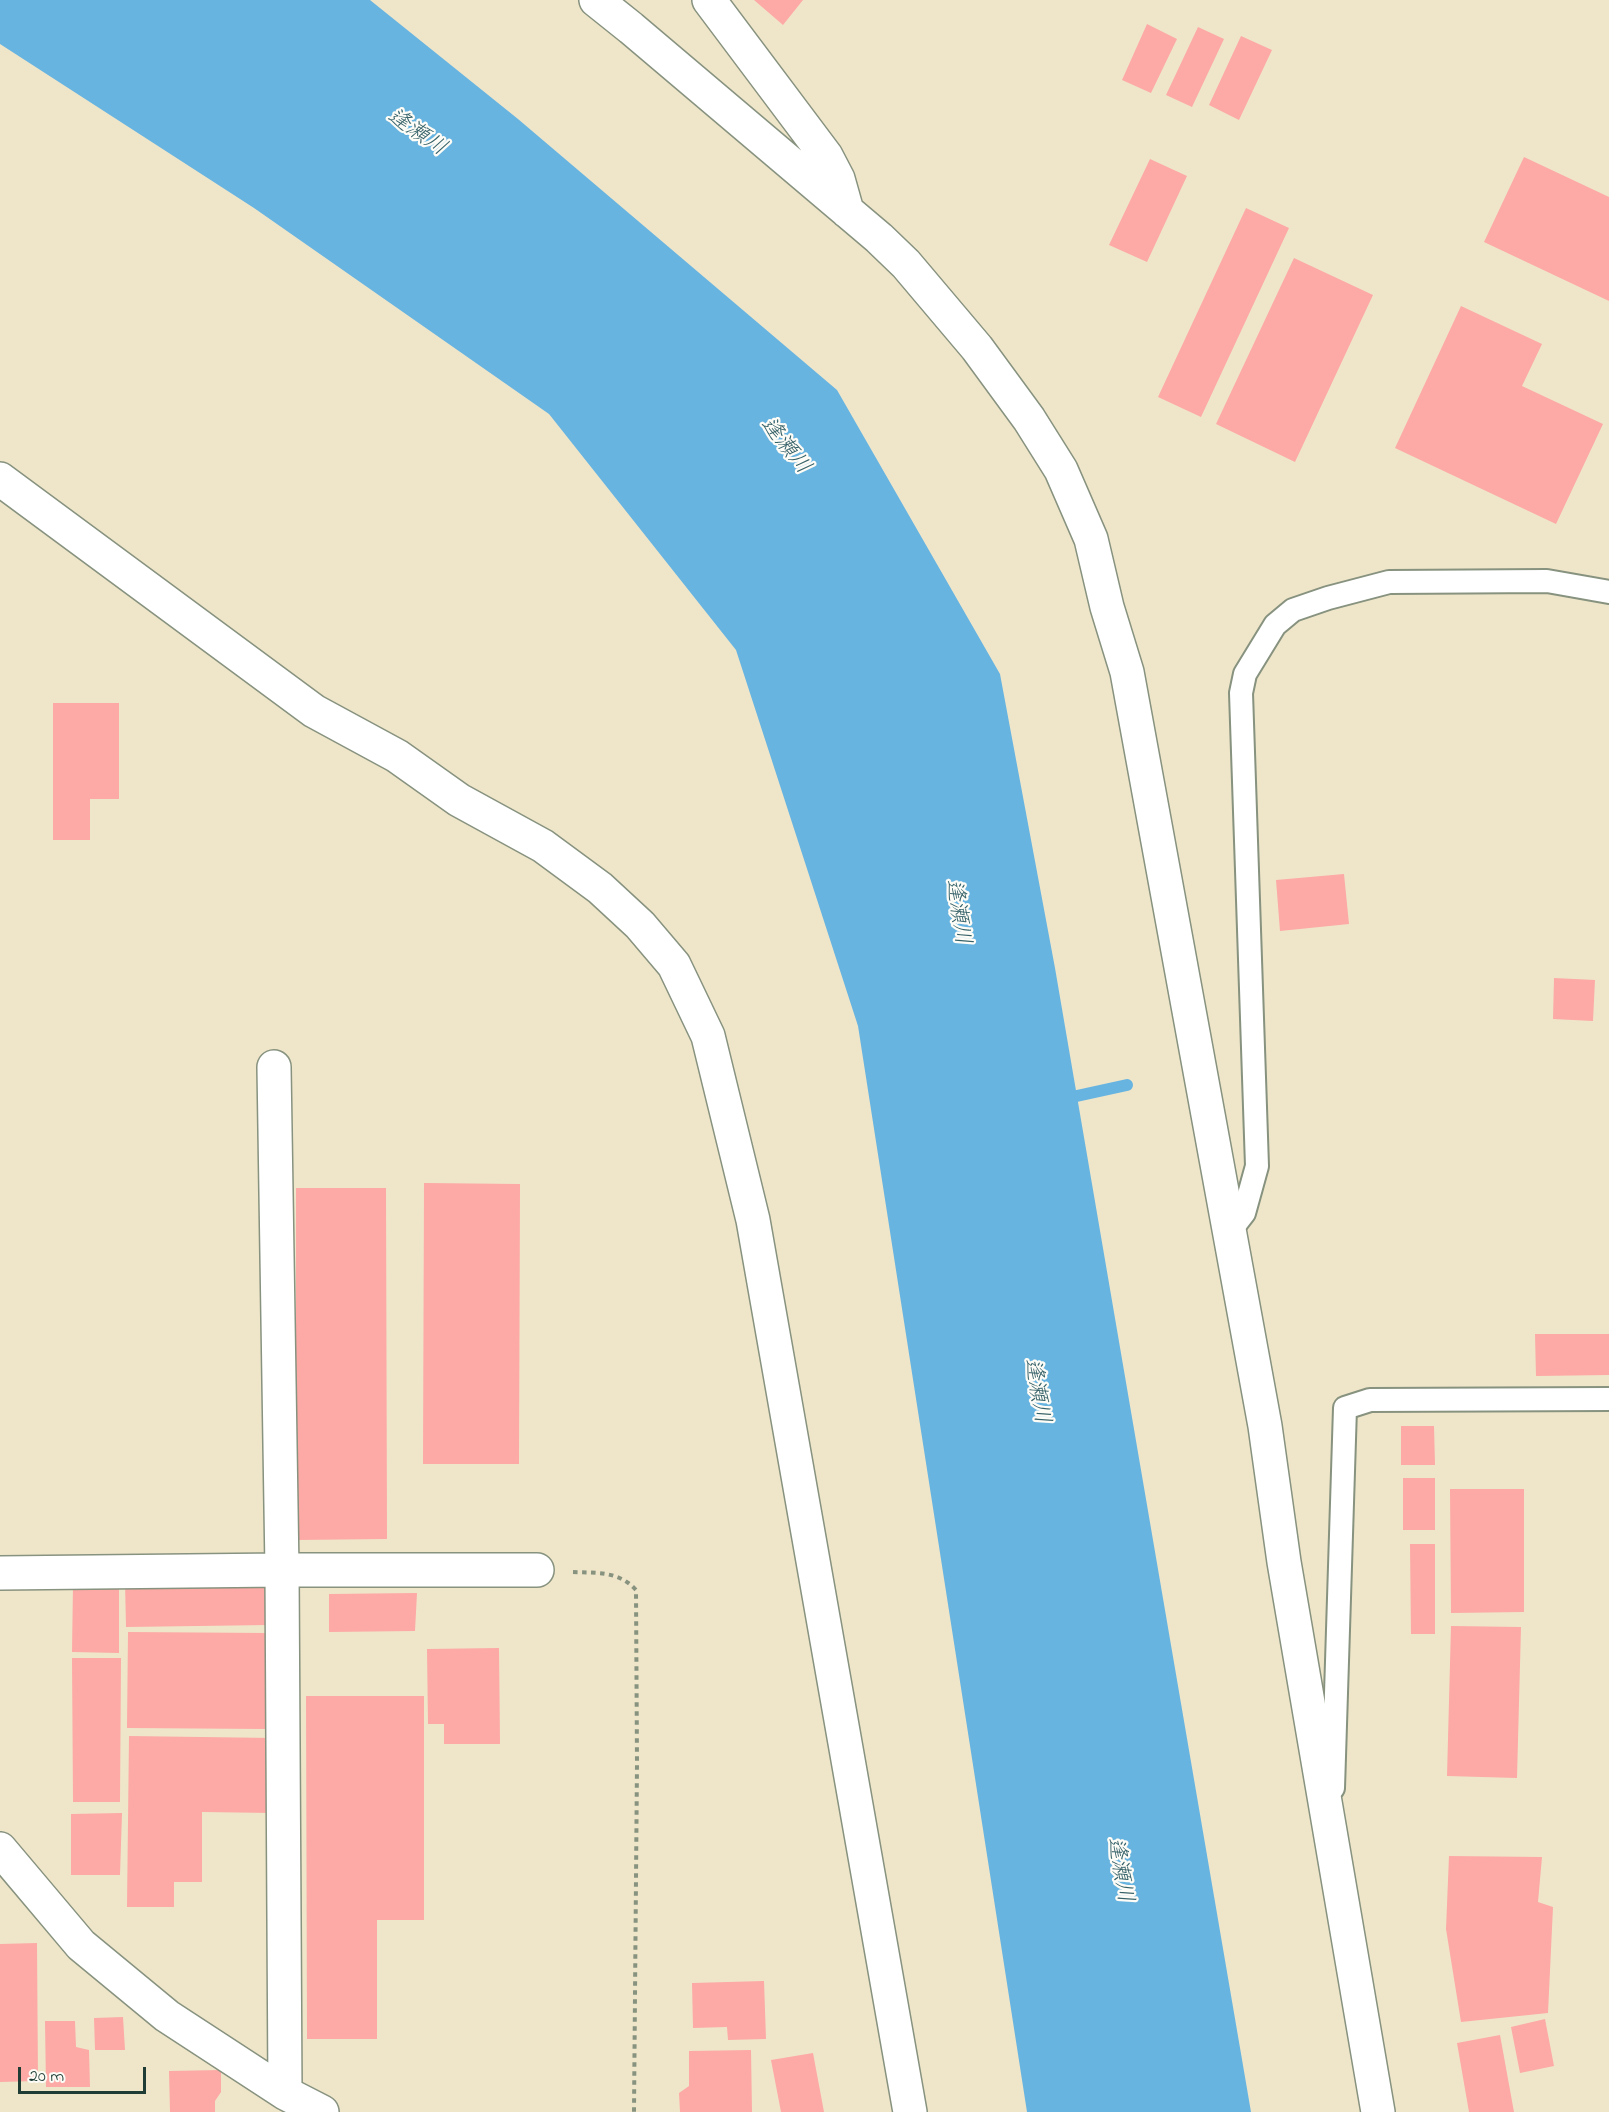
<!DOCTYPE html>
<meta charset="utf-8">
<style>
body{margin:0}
#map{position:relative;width:1609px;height:2112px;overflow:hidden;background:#efe6ca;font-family:"Indie Flower",sans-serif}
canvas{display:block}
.scale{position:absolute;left:18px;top:2067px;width:128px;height:27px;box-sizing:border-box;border:3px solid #1f3d34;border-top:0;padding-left:8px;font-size:18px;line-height:21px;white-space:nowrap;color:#1f3d34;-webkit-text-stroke:4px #fdfcf7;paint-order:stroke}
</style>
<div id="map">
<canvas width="1609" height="2112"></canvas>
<div class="scale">20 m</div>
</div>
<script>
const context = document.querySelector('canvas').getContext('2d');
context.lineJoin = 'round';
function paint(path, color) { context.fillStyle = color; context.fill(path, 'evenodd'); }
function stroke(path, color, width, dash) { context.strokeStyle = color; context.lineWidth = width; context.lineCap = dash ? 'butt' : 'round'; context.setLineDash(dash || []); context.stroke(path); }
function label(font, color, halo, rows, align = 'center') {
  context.font = font + ' "Indie Flower","Klee One",sans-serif'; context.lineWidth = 4.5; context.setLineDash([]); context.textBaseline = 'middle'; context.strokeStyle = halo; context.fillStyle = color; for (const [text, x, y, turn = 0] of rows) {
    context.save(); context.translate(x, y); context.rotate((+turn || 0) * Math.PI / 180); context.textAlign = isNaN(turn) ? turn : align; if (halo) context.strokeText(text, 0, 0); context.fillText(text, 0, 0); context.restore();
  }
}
const water = new Path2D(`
 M0,0H370L518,119L837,390L1000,674L1055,968L1251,2112H1027L858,1026L736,650L549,414L254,208L0,44Z`);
const stream = new Path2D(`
 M1063,1099L1127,1085`);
const building = new Path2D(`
 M754,0H803L783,25Z
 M1147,24L1177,39L1151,93L1122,80Z
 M1198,27L1224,39L1192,107L1166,95Z
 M1241,36L1272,50L1239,120L1209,105Z
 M1524,157L1609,197V301L1484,242Z
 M1150,159L1187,176L1147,262L1109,245Z
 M1246,208L1289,228L1201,417L1158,397Z
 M1294,258L1373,295L1295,462L1216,424Z
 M1461,306L1542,344L1522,386L1603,424L1556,524L1395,448Z
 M53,703H119V799H90V840H53Z
 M1344,874L1349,924L1280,931L1276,880Z
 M1554,978L1595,980L1593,1021L1553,1019Z
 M424,1183L520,1184L519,1464H423Z
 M296,1188H386L387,1539L296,1540Z
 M1535,1334H1609V1375L1536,1376Z
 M1401,1426H1434L1435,1465H1401Z
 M1403,1478H1435V1530H1403Z
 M1450,1489H1524V1612L1451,1613Z
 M1410,1544H1435V1634H1411Z
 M268,1579L269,1625L126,1627L125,1581Z
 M73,1585L119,1586V1653L72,1652Z
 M417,1593L415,1631L329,1632V1594Z
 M1451,1626L1521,1627L1517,1778L1447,1776Z
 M128,1632L268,1633L267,1729L127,1728Z
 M499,1648L500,1744H444V1724H428L427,1649Z
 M72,1658H121L120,1802H73Z
 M306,1696H424V1920H377V2039H307Z
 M129,1736L274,1738V1813L202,1812V1882H174V1907H127Z
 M122,1813L120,1875H71V1814Z
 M1449,1856L1542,1857L1538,1902L1553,1907L1548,2013L1461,2022L1446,1929Z
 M37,1943L38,2081L0,2082V1944Z
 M764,1981L766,2039L728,2040L727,2027L693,2028L692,1983Z
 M123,2017L125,2050H95L94,2018Z
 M1545,2019L1554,2066L1520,2073L1511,2027Z
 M45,2021H75L76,2047L89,2050L90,2087H46Z
 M1500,2035L1514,2112H1469L1457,2043Z
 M751,2050L752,2112H680L679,2093L689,2086V2051Z
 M813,2053L824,2112H781L771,2060Z
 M221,2070V2092L215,2101V2112H170L169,2071Z`);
const path = new Path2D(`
 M573,1572C597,1573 619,1571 636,1590L637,1763L634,2112`);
const service = new Path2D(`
 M1230,1231L1244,1213L1257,1166L1241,693L1245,674L1275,625L1293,610L1328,598L1389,582L1547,581L1609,592
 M1333,1788L1345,1408L1370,1400L1609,1399`);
const minor = new Path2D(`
 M596,0L631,28L879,238L906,264L977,348L1029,419L1061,470L1091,539L1107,607L1127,672L1265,1426L1284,1562L1378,2112
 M709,0L826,156L838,179L847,211
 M0,479L314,711L397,756L459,800L543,846L600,888L640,925L674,965L708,1036L753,1220L910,2112
 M274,1067L282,1570L285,2093
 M0,1573L282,1570H537
 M0,1849L81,1945L167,2016L285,2093L322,2112`);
const waterNames = [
 ["逢瀬川",416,134,34],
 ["逢瀬川",784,447,51],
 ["逢瀬川",956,912,81],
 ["逢瀬川",1035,1391,80],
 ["逢瀬川",1118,1870,80]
];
paint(water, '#68b4e1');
stroke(stream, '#68b4e1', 12);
paint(building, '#fda9a5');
stroke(service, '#87927f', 26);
stroke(minor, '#87927f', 36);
stroke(path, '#87927f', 4, [4.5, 4.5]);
stroke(service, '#fff', 22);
stroke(minor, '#fff', 33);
label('italic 22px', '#356168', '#fdfcf7', waterNames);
</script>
